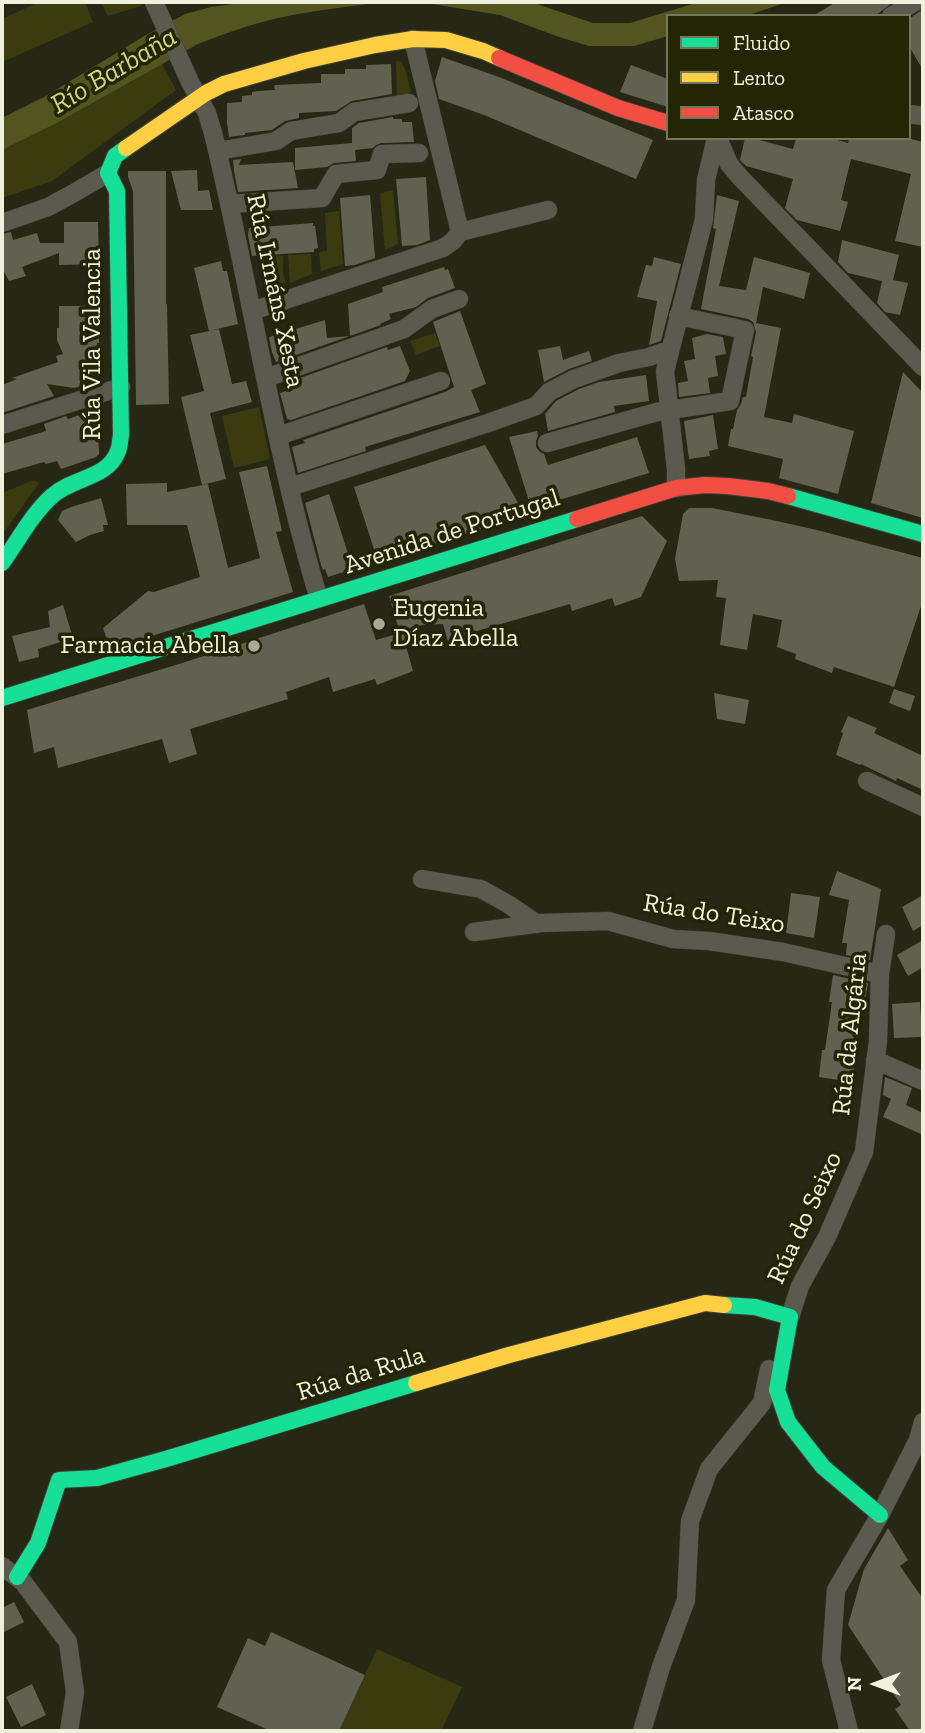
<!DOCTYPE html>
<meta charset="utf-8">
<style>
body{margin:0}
#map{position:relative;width:925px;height:1733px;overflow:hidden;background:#272716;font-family:"Zilla Slab",serif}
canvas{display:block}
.frame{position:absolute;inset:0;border:4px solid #eff1de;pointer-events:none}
.legend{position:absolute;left:666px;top:14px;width:245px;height:126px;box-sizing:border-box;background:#232505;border:2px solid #75775c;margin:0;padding:9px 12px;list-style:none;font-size:21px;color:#eff1de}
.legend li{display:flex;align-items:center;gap:14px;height:35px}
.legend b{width:35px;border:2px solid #75775c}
.north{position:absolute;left:841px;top:1649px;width:70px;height:70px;-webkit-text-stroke:5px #232505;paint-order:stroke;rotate:270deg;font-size:19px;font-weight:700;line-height:28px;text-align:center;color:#eff1de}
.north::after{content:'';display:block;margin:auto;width:24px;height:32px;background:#eff1de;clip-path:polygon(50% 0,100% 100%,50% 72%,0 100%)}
</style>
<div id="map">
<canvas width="925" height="1733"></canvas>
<div class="frame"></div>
<ul class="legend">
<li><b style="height:9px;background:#16e098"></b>Fluido</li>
<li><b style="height:9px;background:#ffcf43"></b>Lento</li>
<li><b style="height:9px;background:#f24e42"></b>Atasco</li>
</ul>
<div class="north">N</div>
</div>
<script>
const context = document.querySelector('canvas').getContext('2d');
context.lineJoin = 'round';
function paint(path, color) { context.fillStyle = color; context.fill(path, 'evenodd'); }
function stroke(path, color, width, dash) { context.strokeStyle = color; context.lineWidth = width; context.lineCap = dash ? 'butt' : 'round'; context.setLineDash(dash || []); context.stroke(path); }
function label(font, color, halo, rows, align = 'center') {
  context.font = font + ' "Zilla Slab",serif'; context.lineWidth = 7; context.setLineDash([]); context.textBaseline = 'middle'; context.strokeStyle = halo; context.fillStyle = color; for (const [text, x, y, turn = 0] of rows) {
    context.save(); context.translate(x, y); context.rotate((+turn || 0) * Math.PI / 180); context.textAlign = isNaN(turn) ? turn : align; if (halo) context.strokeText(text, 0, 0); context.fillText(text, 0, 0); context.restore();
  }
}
const green = new Path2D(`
 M39,2H85L93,22L2,62V19Z
 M101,2H140L141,6L108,16Z
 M396,61L401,62L405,69L411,92L407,95H397Z
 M162,64L176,90L52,181L2,198V150L55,124Z
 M393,190L398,244L385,250L380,193Z
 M339,211L343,264L321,271L319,252L327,251L325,213Z
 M311,254L312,274L290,283L288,255Z
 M283,256V273L286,283L270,287L266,284L259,258Z
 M435,333L440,346L416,355L410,341Z
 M259,407L270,459L234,468L222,416Z
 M34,480L39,483L2,535V493Z
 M377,1649L462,1687L441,1731H339Z`);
const water = new Path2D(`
 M248,2H381C349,7 315,10 283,17C254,23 226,33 198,44L55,124L2,150V118L44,97L146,35L185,14L211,7Z
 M420,2H531L593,23H630L699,2H788L745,16H668V36L634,46H589L559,37L500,15Z`);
const building = new Path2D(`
 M836,2H893L875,16H813Z
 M923,9V70L909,46V19Z
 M442,57L499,77L653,140L636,179L484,115L439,99L435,81Z
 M391,64L392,94L352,101L336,111L299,113V118L285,121L272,130L245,133V135L229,137L227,123V103L242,102V96L252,95V92L258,91L275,90L274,86L276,85L321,83V74H345V69H366V65Z
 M631,65L668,79V107L620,92Z
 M393,117V119H402V122H412L414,142L381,143L376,145L373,148L355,150L356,161L334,163L327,167L295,170V148L352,143V128L359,123Z
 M745,138H752L793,149L796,138H830L848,143L849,138H907L923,142V247L895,241L911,174L851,159L841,200L848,202L840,231L797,220L785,208L793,179L746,166L740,160Z
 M241,159L239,165L293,162L298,188L238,192L234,171L233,160Z
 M197,170L198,191L209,190L213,210H181L171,171Z
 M128,171H166V304H167L169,404L136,405L133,191L128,177Z
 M426,177L430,240L417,245L402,246L396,179Z
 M370,195L375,258L355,265L345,266L340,198Z
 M717,195L739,201L719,286L746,290L754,257L810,273L804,299L763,287L756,323L781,328L764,417L792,423L794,414L854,431L838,494L779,478L783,459L728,446L731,429H733L737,410L741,404L743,397H746L753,357L751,356L756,332L753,322L748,319L701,309L716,229L713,228Z
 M64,222H98L99,264L59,265V253L22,267L26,276L9,281L2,268V234L11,232L13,240L37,233L40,243H64Z
 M313,223V226H315L318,248L314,249V252L252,256L248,235L249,228Z
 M842,240L899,255L893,280L908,283L900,315L885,312L877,303L882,281L848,273L838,262Z
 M654,257L681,264L661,341L649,345L657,301L637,297L646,265L652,266Z
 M221,261L223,271H227L238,324L209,331L194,268Z
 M444,267L445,270L448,269L455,288L428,298L416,307L389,314L391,319L380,324L381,325L276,362L272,352L269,337L325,320L327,338L350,336L348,304L383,292L382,287Z
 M59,306H101V327H99V343H97V360H92L94,382L74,388L47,384L54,396L2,413V385L17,379L12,378L58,362L56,356L63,354L57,340V328H59Z
 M460,311L486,384L471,390L480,412L365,447L366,451L298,473L292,447L305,443L303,440L445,392L454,387L433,322Z
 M219,329L232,384L246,381L252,402L210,413L226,479L202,485L181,397L204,391L190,335Z
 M707,334L723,337L726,354L715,356L718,376L708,378L710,393L679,397L678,383L688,381L684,361L695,359L692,338Z
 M400,346L410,371L405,381L291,420L287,419L280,393L289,390L286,383L387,347L388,350Z
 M560,346L563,360L589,351L592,361L569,369L544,382L538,350Z
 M903,372L923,393V518L871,503Z
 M646,375L649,401L614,406L615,412L548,431L545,414L556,401L579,389L599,382Z
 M88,412L95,418L98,427L99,454L96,457L61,469L57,461L46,464L44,462L2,474V444L46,431L44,424L66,416L68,419Z
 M713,415L718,449L709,451L710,456L689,459L684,421Z
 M537,431L538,436L536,441V447L540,452L544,454L548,465L637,437L649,473L559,500L561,505L533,514L509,437Z
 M485,445L525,515L378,562L354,487Z
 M267,466L282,531L276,532L293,592L110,649L103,628L148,591L154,592L200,577L187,525H127L126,484L167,483V492L208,484L228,568L260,558L239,472Z
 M329,494L353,569L328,577L325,569L323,570L321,565L305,503Z
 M101,498L108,525H103L104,531L90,535L76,542L58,520L62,511L71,507Z
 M689,508H712L772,520L817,530L923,558V600L894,687L834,667L832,673L795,659L796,654L777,647L782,620L753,614L747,650L720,645L726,598L716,597L718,580L679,581L675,559L683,514Z
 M642,516L667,541L641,597L615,606L612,598L572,611L570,604L470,633L472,638L449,645L443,624L421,625L404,639L413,671L377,685L375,679L333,692L329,677L286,692L288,699L190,729L197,754L169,763L162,739L58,768L54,747L34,753L27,710L179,664L364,604L376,640L400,633L389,596Z
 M63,605L73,638L38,649L39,657L19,662L12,636L50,627L48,611Z
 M894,689L915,696L910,711L889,703Z
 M714,693L749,700L745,724L717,719Z
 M848,716L877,728L874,733L923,756V790L897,778L896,781L861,764L860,765L836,755L843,733L841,732Z
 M837,871L881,889L870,960L846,955L847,943H842L849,900L829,895Z
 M791,893L820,897L814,938L786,933Z
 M923,895V925L913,931L902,907Z
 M923,940V967L908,976L897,955Z
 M833,975L868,983L865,1000L854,1007L863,1006L852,1082L819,1077L822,1050H825L832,1002H829Z
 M920,1002L922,1037L894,1038L892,1004Z
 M885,1077L912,1088L906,1105L923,1113V1135L883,1117L891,1099L883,1095Z
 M888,1528L908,1560L900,1566L923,1599V1731H910L895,1709L901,1705L848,1625L864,1569Z
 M14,1602L24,1622L2,1633V1608Z
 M271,1632L365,1675L339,1731H271L217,1707L248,1638L265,1646Z
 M32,1684L46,1715L21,1727L6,1697Z`);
const street = new Path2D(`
 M154,2L190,82L207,113L213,133C251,288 273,447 319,599
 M891,16L915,2
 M413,39L460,232
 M909,114L923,116
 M718,138L729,164L739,176L923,367
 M218,151L276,141L291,131L339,123L354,112L409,103
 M229,204L322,198L336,174L377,170L382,154L419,153
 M2,223L48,207L74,193L108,173
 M460,232L548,210
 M252,311L443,248L453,241L460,232
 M266,378L404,329L432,309L459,299
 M2,425L121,387
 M278,436L441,381
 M547,443L657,412L730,401L745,330L678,316
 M290,487L488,423L536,406L549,392L574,379L619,363L649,357L669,350
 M676,488V469L665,371L704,219L706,180L716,138
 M867,781L923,807
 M422,879L481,889L508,904L537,924
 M474,932L541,923L608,921L673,939L709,941L783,952L880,974
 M875,1060L923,1081
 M790,1317L800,1286L827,1237L864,1152L878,1041L880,974L886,934
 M2,1566L23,1582L68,1642L75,1692L69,1731
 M642,1731L661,1667L686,1600L690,1521L709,1469L762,1403L769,1369
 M849,1731L831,1660L836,1590L880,1515L918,1440L923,1422`);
const fast = new Path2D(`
 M788,496L923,534
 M2,563C18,541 31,515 52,496C73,477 108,479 118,451C120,446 120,440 121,435L117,191L108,173L115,156L126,148
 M2,698L577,519
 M724,1305L755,1307L790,1317L777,1390L788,1422L823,1467L880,1515
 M17,1577L38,1543L59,1480L97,1478L166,1459L416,1383`);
const slow = new Path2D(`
 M126,148L206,93L224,84L304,61L375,45L413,39L446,40L483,51L499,58
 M416,1383L509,1355L705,1303L724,1305`);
const jam = new Path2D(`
 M499,58L618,108L668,123
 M577,519L676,488L705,485L728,486L768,491L788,496`);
const markers = [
 [379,624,7,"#a9aa98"],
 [254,646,7,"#a9aa98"]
];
const streetNames = [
 ["Rúa Irmáns Xesta",275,291,78],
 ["Rúa Vila Valencia",93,344,-90],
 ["Avenida de Portugal",452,532,-18],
 ["Rúa do Teixo",714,914,9],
 ["Rúa da Algária",850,1034,-84],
 ["Rúa do Seixo",805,1218,-65],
 ["Rúa da Rula",361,1374,-17]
];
const poiNames = [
 ["Eugenia",393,609],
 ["Díaz Abella",393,639],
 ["Farmacia Abella",240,646,"right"]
];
const waterNames = [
 ["Río Barbaña",114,71,-31]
];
paint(green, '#3a3c10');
paint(water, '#535521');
paint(building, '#616152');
stroke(street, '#404133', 19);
stroke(fast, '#404133', 18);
stroke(slow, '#404133', 18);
stroke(jam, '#404133', 18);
stroke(street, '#5a5b4e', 18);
stroke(fast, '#16e098', 16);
stroke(slow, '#ffcf43', 16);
stroke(jam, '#f24e42', 16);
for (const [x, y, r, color] of markers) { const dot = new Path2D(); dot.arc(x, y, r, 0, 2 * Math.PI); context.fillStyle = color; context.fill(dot); stroke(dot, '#232505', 2.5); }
label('26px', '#eff1de', '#232505', streetNames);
label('26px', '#eff1de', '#232505', poiNames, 'left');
label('italic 28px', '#cfd580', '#232505', waterNames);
</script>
